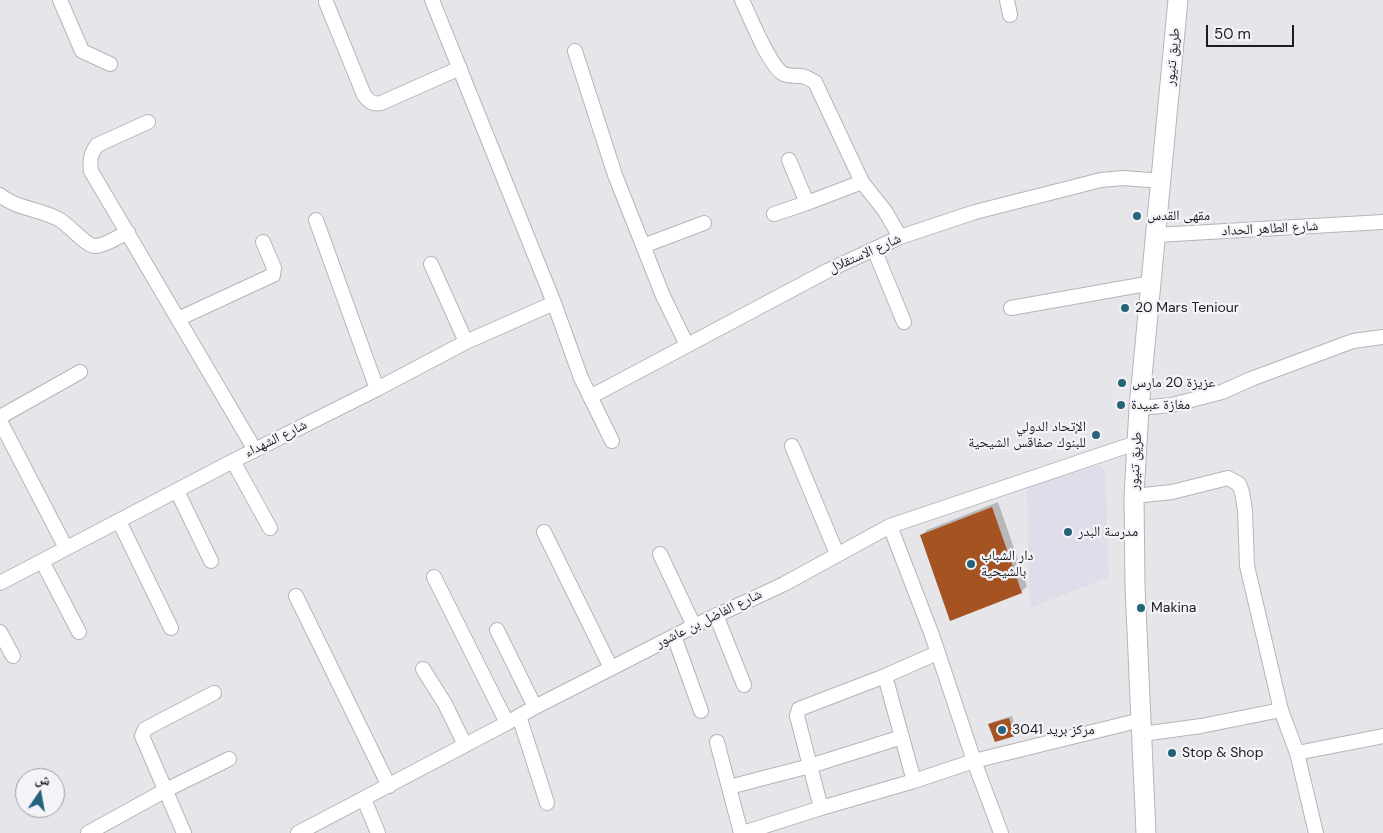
<!DOCTYPE html>
<meta charset="utf-8">
<style>
body{margin:0}
#map{position:relative;width:1383px;height:833px;overflow:hidden;background:#e6e6ea;font-family:"DM Sans","Noto Naskh Arabic",sans-serif}
canvas{display:block}
.north{position:absolute;left:15px;top:768px;width:50px;height:50px;box-sizing:border-box;background:#f3f3f8;border:1px solid #9d9da1;border-radius:50%;rotate:12deg;font-size:14px;font-weight:700;line-height:20px;text-align:center;color:#1d1d1f}
.north::after{content:'';display:block;margin:auto;width:18px;height:22px;background:#266279;clip-path:polygon(50% 0,100% 100%,50% 72%,0 100%)}
.scale{position:absolute;left:1206px;top:25px;width:88px;height:22px;box-sizing:border-box;border:2px solid #1d1d1f;border-top:0;padding-left:6px;font-size:15px;line-height:18px;white-space:nowrap;color:#1d1d1f;-webkit-text-stroke:4px #f3f3f8;paint-order:stroke}
</style>
<div id="map">
<canvas width="1383" height="833"></canvas>
<div class="north">ش</div>
<div class="scale">50 m</div>
</div>
<script>
const context = document.querySelector('canvas').getContext('2d');
context.lineJoin = 'round';
function paint(path, color) { context.fillStyle = color; context.fill(path, 'evenodd'); }
function stroke(path, color, width, dash) { context.strokeStyle = color; context.lineWidth = width; context.lineCap = dash ? 'butt' : 'round'; context.setLineDash(dash || []); context.stroke(path); }
function label(font, color, halo, rows, align = 'center') {
  context.font = font + ' "DM Sans","Noto Naskh Arabic",sans-serif'; context.lineWidth = 4.5; context.setLineDash([]); context.textBaseline = 'middle'; context.strokeStyle = halo; context.fillStyle = color; for (const [text, x, y, turn = 0] of rows) {
    context.save(); context.translate(x, y); context.rotate((+turn || 0) * Math.PI / 180); context.textAlign = isNaN(turn) ? turn : align; if (halo) context.strokeText(text, 0, 0); context.fillText(text, 0, 0); context.restore();
  }
}
const built = new Path2D(`
 M1100,465L1105,471L1109,577L1030,608L1027,487Z`);
const shadow = new Path2D(`
 M998,502L1027,586L1021,592L921,536L927,530Z
 M1012,716L1017,733L1015,735L990,725L992,722Z`);
const building = new Path2D(`
 M992,507L1022,593L950,621L920,535Z
 M1009,718L1015,736L995,742L988,724Z`);
const street = new Path2D(`
 M60,0L82,51L110,64
 M432,0L554,303L581,378L612,441
 M742,0C750,17 768,63 782,73C788,77 794,75 801,76C805,76 811,80 815,82L862,182L885,211L900,237
 M1007,0L1010,15
 M326,2L364,95C368,101 373,105 381,103L460,68
 M575,51L615,175L663,296L687,345
 M148,122L97,145C91,153 89,160 91,171L255,450
 M789,160L807,203
 M0,195C16,209 42,209 60,220C70,226 87,247 96,246C107,245 119,236 128,232
 M774,214L807,203L862,182
 M316,220L377,389
 M1156,235L1383,222
 M643,246L704,223
 M874,249L904,322
 M431,264L466,342
 M1011,308L1152,283
 M178,319L273,275L274,268L263,242
 M590,397L827,271L900,237L975,212L1101,180L1123,178L1162,181
 M1139,408L1172,405L1222,392L1251,379L1353,341L1383,337
 M0,417L80,372
 M0,421L66,548
 M792,446L837,554
 M233,461L270,528
 M177,491L211,561
 M1134,496L1172,492L1228,478L1239,484L1242,492L1245,510L1247,566L1281,710
 M119,521L171,628
 M890,526L932,635L974,761L1001,833
 M544,532L611,668
 M660,554L694,626
 M42,561L79,632
 M434,577L507,723
 M0,583L233,461L377,389L466,342L554,303
 M296,596L389,786
 M716,615L744,685
 M497,630L535,707
 M0,632L13,656
 M674,636L701,711
 M423,669L445,704L465,745
 M885,676L914,781
 M519,716L547,803
 M1142,734L1201,726L1281,710L1297,753L1316,833
 M717,742L741,833
 M1297,753L1383,736
 M729,787L810,766L902,737
 M364,799L378,833
 M821,808L797,716L799,709L885,676L937,653
 M88,833L166,790L229,759
 M184,833L142,736L145,729L214,693
 M298,833L507,723L535,707L694,626L784,584L890,526L1136,443
 M743,833L821,808L914,781L974,761L1141,720`);
const secondary = new Path2D(`
 M1146,833L1135,586L1134,496L1139,408L1178,0`);
const markers = [
 [1137,216,5,"#266279"],
 [1125,308,5,"#266279"],
 [1122,383,5,"#266279"],
 [1121,405,5,"#266279"],
 [1096,435,5,"#266279"],
 [1068,532,5,"#266279"],
 [971,564,5,"#266279"],
 [1141,608,5,"#266279"],
 [1002,730,5,"#266279"],
 [1172,753,5,"#266279"]
];
const streetNames = [
 ["طريق تنيور",1173,57,-85],
 ["شارع الطاهر الحداد",1270,229,-3],
 ["شارع الاستقلال",865,254,-24],
 ["شارع الشهداء",276,439,-26],
 ["طريق تنيور",1136,461,-87],
 ["شارع الفاضل بن عاشور",709,619,-26]
];
const poiNames = [
 ["مقهى القدس",1147,216],
 ["20 Mars Teniour",1135,308],
 ["عزيزة 20 مارس",1132,383],
 ["مغازة عبيدة",1131,405],
 ["الإتحاد الدولي",1086,427,"right"],
 ["للبنوك صفاقس الشيحية",1086,443,"right"],
 ["مدرسة البدر",1078,532],
 ["دار الشباب",981,556],
 ["بالشيحية",981,572],
 ["Makina",1151,608],
 ["مركز بريد 3041",1012,730],
 ["Stop & Shop",1182,753]
];
paint(built, '#dedde9');
paint(shadow, '#0003');
paint(building, '#a55322');
stroke(street, '#b5b5b9', 16);
stroke(secondary, '#b5b5b9', 21);
stroke(street, '#fff', 14);
stroke(secondary, '#fff', 19);
for (const [x, y, r, color] of markers) { const dot = new Path2D(); dot.arc(x, y, r, 0, 2 * Math.PI); context.fillStyle = color; context.fill(dot); stroke(dot, '#f3f3f8', 2); }
label('14px', '#1d1d1f', '#f3f3f8', streetNames);
label('14px', '#1d1d1f', '#f3f3f8', poiNames, 'left');
</script>
